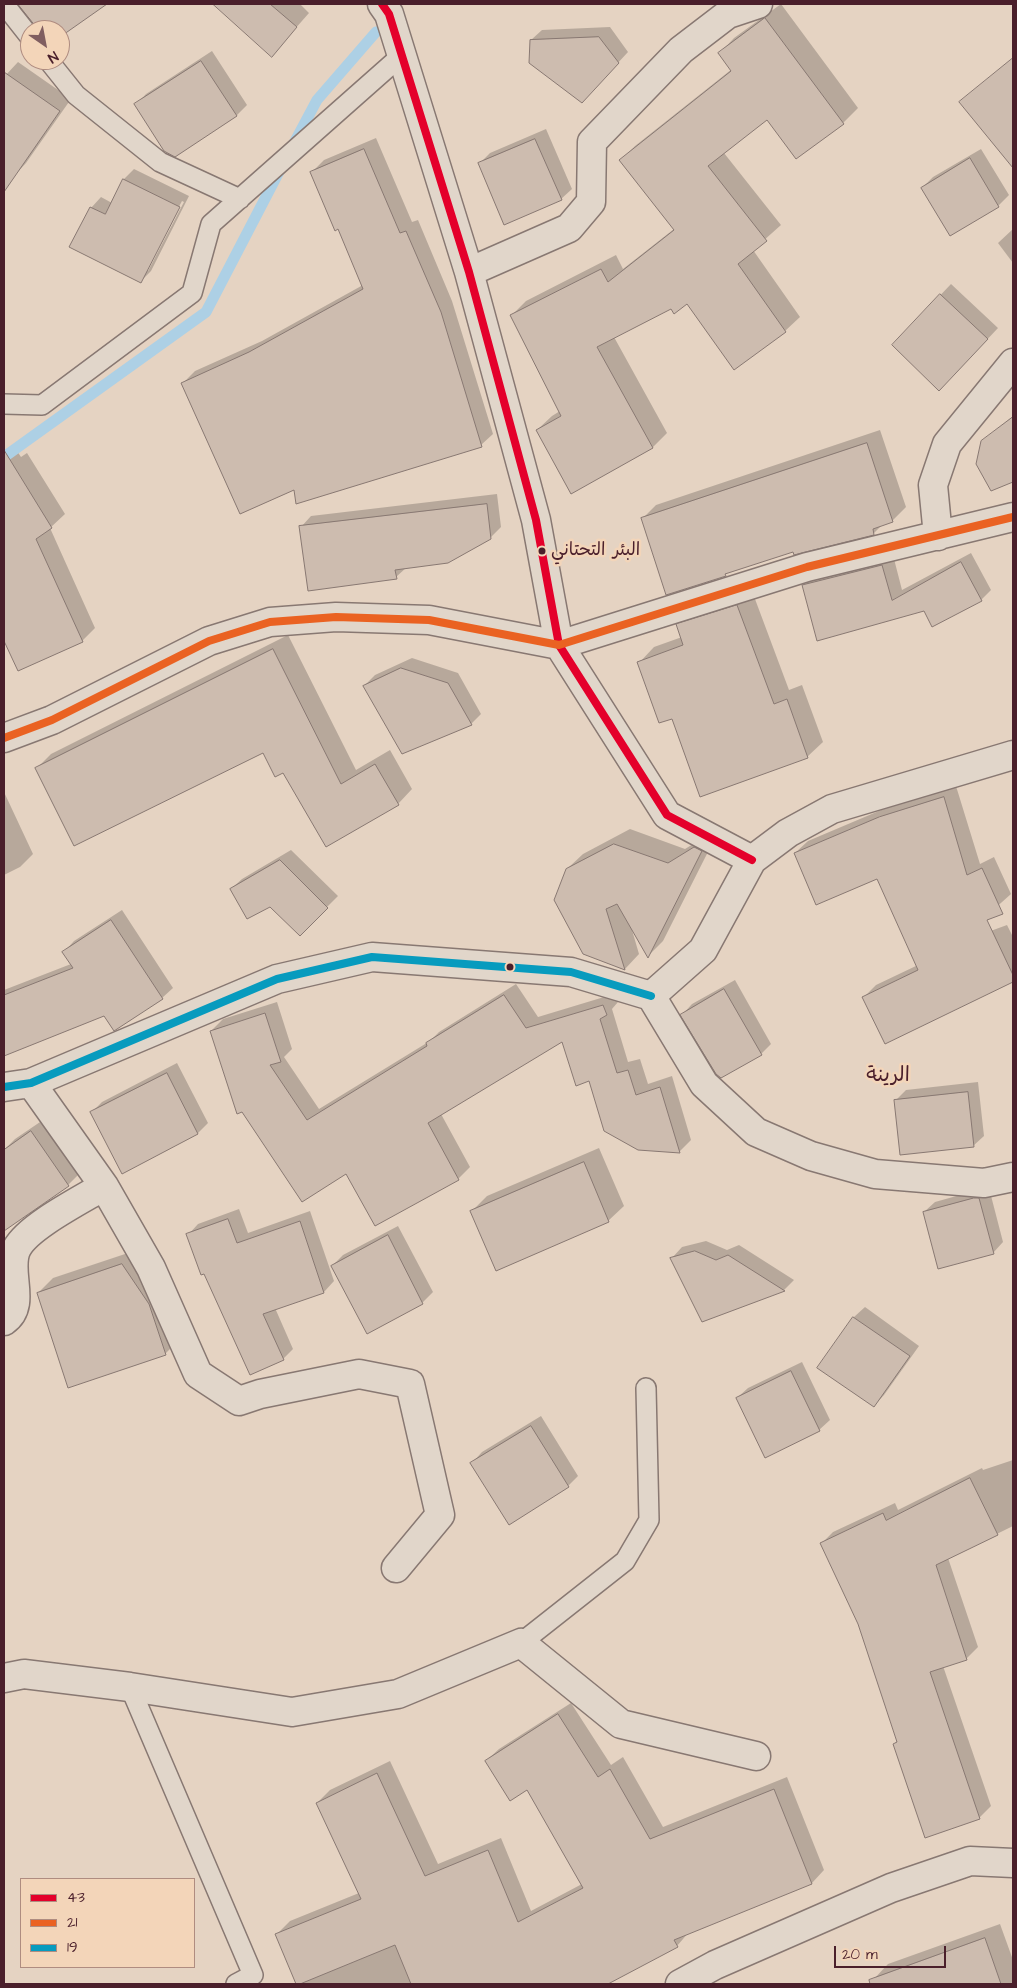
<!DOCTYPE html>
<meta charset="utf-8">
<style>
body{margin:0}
#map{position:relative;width:1017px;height:1988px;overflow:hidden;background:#e5d3c2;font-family:"Architects Daughter",sans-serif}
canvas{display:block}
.frame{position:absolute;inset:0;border:5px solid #4a1f2b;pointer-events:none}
.legend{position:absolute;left:20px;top:1878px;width:175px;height:90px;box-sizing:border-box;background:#f3d5b9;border:1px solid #af8c80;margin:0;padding:6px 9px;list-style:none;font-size:15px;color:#4a1f2b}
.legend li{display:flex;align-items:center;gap:10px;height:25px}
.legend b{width:25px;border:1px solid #af8c80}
.north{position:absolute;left:20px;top:20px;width:50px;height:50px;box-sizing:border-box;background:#f3d5b9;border:1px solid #af8c80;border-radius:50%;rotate:147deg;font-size:14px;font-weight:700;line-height:20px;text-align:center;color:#4a1f2b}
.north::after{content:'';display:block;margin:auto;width:18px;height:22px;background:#805e60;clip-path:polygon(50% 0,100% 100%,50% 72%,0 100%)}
.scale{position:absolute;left:834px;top:1946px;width:112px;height:22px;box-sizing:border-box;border:2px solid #4a1f2b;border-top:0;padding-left:6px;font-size:15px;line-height:18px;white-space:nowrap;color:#4a1f2b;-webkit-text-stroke:4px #f3d5b9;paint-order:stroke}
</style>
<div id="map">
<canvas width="1017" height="1988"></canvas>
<div class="frame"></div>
<ul class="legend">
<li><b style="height:6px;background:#e4002b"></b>43</li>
<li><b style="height:6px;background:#ea6222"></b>21</li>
<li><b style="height:6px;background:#079bbe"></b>19</li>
</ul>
<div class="north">N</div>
<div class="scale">20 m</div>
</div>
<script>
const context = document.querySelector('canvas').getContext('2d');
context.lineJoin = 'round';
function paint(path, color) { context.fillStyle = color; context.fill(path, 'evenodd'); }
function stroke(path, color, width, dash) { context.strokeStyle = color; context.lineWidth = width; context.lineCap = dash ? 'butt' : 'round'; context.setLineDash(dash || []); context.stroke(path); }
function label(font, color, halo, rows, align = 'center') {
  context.font = font + ' "Architects Daughter","Playpen Sans Arabic",sans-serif'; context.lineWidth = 5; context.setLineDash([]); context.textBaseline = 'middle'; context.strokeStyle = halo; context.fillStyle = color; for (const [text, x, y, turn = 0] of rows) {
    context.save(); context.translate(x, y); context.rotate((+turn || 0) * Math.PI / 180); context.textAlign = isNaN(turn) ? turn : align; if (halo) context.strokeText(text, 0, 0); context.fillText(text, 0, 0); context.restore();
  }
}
const shadow = new Path2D(`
 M20,4H102L60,36V30H40Z
 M215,4H300L309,13L272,55Z
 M781,4L858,108L843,123L767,118L724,153L781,225L753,250L800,317L785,331L687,302L671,308L614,337L667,433L653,447L537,430L552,416L560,411L512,315L526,301L616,255L623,269L674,229L620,161L635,146L732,69L720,53L734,38Z
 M610,27L628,52L592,91L531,40L542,30Z
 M212,51L247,105L237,115L175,155L136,105L146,94Z
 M1013,58V156L1008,160L961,102Z
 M18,62L71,99L26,163L15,175L7,169L4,174V77Z
 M546,129L572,189L561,199L479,164L490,153Z
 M376,138L412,222L418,220L452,301L493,434L481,445L295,488L183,383L195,371L262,341L363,285L339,228L312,172L324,160Z
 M981,149L1009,195L998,206L950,234L922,188L933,177Z
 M134,169L189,196L151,271L140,282L91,208L101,197L112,203L124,179ZM182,201L184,202L148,271H145Z
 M1013,229V263L998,243Z
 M951,284L998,328L950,379L893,345Z
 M1013,416V481L991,489L982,442Z
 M880,430L906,507L892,521L883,524L874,533L795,553L794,550L728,572L725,575L642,519L656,505Z
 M15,448L21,457L27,453L65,514L50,528L95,628L82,641L18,670L4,638V597L6,595L4,591V455Z
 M497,494L501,527L490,538L407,567L396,577L301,527L311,516Z
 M971,553L991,590L981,600L925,610L804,585L814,575L893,555L902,590Z
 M752,591L789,690L802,685L823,742L807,757L672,717L639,663L654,647L682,637L678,625L693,610Z
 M288,635L356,770L390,750L412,789L398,804L283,771L264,751L37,768L51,754Z
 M412,658L458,673L481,714L471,724L364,686L375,675Z
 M956,786L980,864L994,857L1011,894L955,944L1007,925L1013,937V981L885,1042L864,997L876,985L918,965L878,877L795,853L808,841L893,805Z
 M4,792L33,854L20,867L4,875Z
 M630,829L685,849L711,833L716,836L663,941L648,956L632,930L639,954L625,969L567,869L583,854Z
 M291,850L338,896L300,934L270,905L231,889L242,879Z
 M122,910L173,988L162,998L105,1015L4,1054V990L71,964L64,952L74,941Z
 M735,980L771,1044L761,1054L682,1015L692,1004Z
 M516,984L538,1017L614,994L618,1002L612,1009L628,1062L640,1059L648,1084L672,1076L691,1140L680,1151L638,1149L563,1040L441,1114L470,1167L458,1179L376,1224L347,1172L211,1031L223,1019L277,1002L292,1049L284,1057L319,1109L430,1041L439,1032Z
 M177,1063L208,1123L198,1133L122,1172L91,1113L102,1102Z
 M978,1082L984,1136L973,1146L895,1101L906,1090Z
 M46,1118L82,1171L68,1185L4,1230V1150L15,1139Z
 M599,1148L624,1206L608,1221L472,1211L487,1196Z
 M985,1188H989L1003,1242L993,1253L924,1212L935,1202Z
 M239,1209L248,1233L310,1211L334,1281L324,1292L275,1308L293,1349L283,1359L188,1235L198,1224Z
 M398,1226L433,1292L422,1303L367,1332L332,1266L343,1255Z
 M706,1241L727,1250L739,1245L794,1280L784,1290L703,1321L672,1258L682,1247Z
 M137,1250L181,1338L165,1354L38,1293L53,1278Z
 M865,1307L919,1346L884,1395L874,1406L819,1368L854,1317Z
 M802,1362L830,1420L819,1430L737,1398L748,1388Z
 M541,1416L578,1476L568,1486L472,1463L482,1452Z
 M1013,1460V1526L948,1558L978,1647L966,1659L943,1666L991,1806L979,1818L894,1744L898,1740L859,1624L822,1543L833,1532L895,1503L898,1510L982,1468L983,1470Z
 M571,1703L611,1765L623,1757L663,1827L787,1777L824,1870L812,1883L689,1932L677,1946L605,1984H297L277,1934L290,1921L359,1893L317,1803L330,1790L390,1761L438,1864L501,1838L531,1911L582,1884L527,1788L486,1761L499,1749Z
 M1000,1924L1013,1960V1984H874L873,1980L888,1964Z`);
const stream = new Path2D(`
 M293,145L317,100L376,32
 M4,457L206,312L282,166`);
const building = new Path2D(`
 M18,4H107L60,37V30H39Z
 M213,4H270L297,27L272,57Z
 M765,18L844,124L796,159L767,120L708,166L767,241L738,264L786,332L734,370L687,304L674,314L671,309L597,347L653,448L571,494L536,430L561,416L510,315L601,269L608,282L674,230L619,160L731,71L718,53Z
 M599,37L619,63L582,103L529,63L530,40Z
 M1013,58V168L959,102Z
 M201,61L237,116L175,157L164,151L134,104Z
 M4,72L60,111L4,192Z
 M535,139L562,200L504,225L478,163Z
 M364,149L400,233L406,231L441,312L482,447L296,504L294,490L240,514L181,383L249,352L363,289L338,229L335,231L310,172Z
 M970,158L999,207L950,236L921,188Z
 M123,179L180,207L141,283L69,247L90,207L105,214Z
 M940,294L988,339L939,391L892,345Z
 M1013,417V482L991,491L976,464L981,441Z
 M867,443L893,522L873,529L874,535L794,555L793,552L725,574L726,576L666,595L641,518Z
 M4,450L52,528L36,539L83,642L18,671L4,641Z
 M487,504L491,539L448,563L395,570L397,579L308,591L299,526Z
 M961,562L982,601L932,627L924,611L817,641L802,585L882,565L892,600Z
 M737,605L774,704L787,699L808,758L700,797L672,719L659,723L637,662L683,645L676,624Z
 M273,649L341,784L375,764L399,805L326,847L283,773L275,777L263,753L74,846L35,768Z
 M401,668L448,683L472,725L402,754L363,686Z
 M944,797L967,875L982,868L1003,914L987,920L1013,975V982L885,1044L862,997L918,970L877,879L816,905L794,853L879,817Z
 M614,844L668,863L694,847L702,851L648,958L617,904L606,909L625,970L583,954L554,900L566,869Z
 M280,860L328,908L300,936L270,907L247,919L230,889Z
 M111,920L163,999L114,1031L104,1016L4,1056V995L73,968L62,952Z
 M724,989L762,1055L721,1078L716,1074L680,1015Z
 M504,995L526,1028L603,1005L607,1015L600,1019L617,1073L628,1070L636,1095L660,1087L680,1153L638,1150L604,1131L589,1081L576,1086L562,1042L428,1123L459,1180L375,1226L346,1174L302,1202L242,1112L237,1114L210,1031L265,1013L281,1062L270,1065L307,1120L427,1046L426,1043Z
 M167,1073L198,1134L122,1174L90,1112Z
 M968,1092L974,1147L900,1155L894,1100Z
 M31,1131L69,1186L4,1231V1150Z
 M584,1162L609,1222L496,1271L470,1211Z
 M974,1198H979L994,1254L938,1269L923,1212Z
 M228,1219L237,1243L300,1221L324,1293L263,1314L284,1360L250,1375L204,1274L201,1275L186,1234Z
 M388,1235L423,1304L367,1334L331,1266Z
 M695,1251L716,1260L728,1255L785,1291L702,1322L670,1258Z
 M122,1264L149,1304L166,1355L68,1388L37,1293Z
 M853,1317L910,1356L874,1407L817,1368Z
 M791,1371L820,1431L765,1458L736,1398Z
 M531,1426L569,1487L509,1525L470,1463Z
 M970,1478L998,1535L936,1565L967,1660L930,1672L980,1819L925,1838L893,1744L897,1742L858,1624L820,1543L883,1513L886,1520Z
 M558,1714L598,1777L610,1769L650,1839L774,1789L812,1884L674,1940L678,1947L608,1984H411L395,1945L300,1984H296L275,1934L361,1899L316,1803L377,1773L425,1876L488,1850L518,1922L583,1888L527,1790L510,1801L485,1761Z
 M985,1938L1001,1984H870L869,1980Z`);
const lane = new Path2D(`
 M4,4L30,37
 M48,60L76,95L160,162L240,199
 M4,404L42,405L192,293L211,224L402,55
 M521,1643L625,1561L649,1520L646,1388
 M130,1687L253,1975L236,1984`);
const street = new Path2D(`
 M382,4L389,14L469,272L536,520L559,645L667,815L752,860
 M469,272L569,228L591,202L592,142L681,50L728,14L758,4
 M938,536L933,485L947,444L1013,363
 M4,738L52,720L209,641L270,622L336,617L429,620L559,645L807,567L1013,517
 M1013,755L832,809L788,833L752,860L703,950L651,996L704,1084L756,1132L811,1156L875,1174L984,1183L1013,1177
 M31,1083L104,1186L151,1268L198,1374L239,1401L260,1394L359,1374L410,1384L440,1515L396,1568
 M4,1087L31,1083L277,979L372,957L571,972L651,996
 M4,1321C28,1305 5,1270 17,1248C29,1226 81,1200 104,1186
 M4,1678L24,1674L130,1687L292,1712L398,1694L521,1643L621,1724L756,1756
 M680,1984L715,1965L891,1888L970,1861L1013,1863`);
const bus1 = new Path2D(`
 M382,4L389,14L469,272L536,520L559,645L667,815L752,860`);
const bus2 = new Path2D(`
 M4,738L52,720L209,641L270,622L336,617L429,620L559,645L807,567L1013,517`);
const bus3 = new Path2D(`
 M4,1087L31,1083L277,979L372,957L571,972L651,996`);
const markers = [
 [542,551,4.5,"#4a1f2b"],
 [510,967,4.5,"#4a1f2b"]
];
const busNames = [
 ["البئر التحتاني",551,551]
];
const quarterNames = [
 ["الرينة",888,1077]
];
paint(shadow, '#0003');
stroke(stream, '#add0e5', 11);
paint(building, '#cdbcaf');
stroke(building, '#887872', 1);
stroke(lane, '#887872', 22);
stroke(street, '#887872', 31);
stroke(lane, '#e1d6ca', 19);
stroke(street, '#e1d6ca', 28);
stroke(bus1, '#e4002b', 8);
stroke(bus2, '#ea6222', 8);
stroke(bus3, '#079bbe', 8);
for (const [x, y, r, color] of markers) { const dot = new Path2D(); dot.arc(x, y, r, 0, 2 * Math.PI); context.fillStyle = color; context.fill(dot); stroke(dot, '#f3d5b9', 2); }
label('18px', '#4a1f2b', '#f3d5b9', busNames, 'left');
label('21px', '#4a1f2b', '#f3d5b9', quarterNames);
</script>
